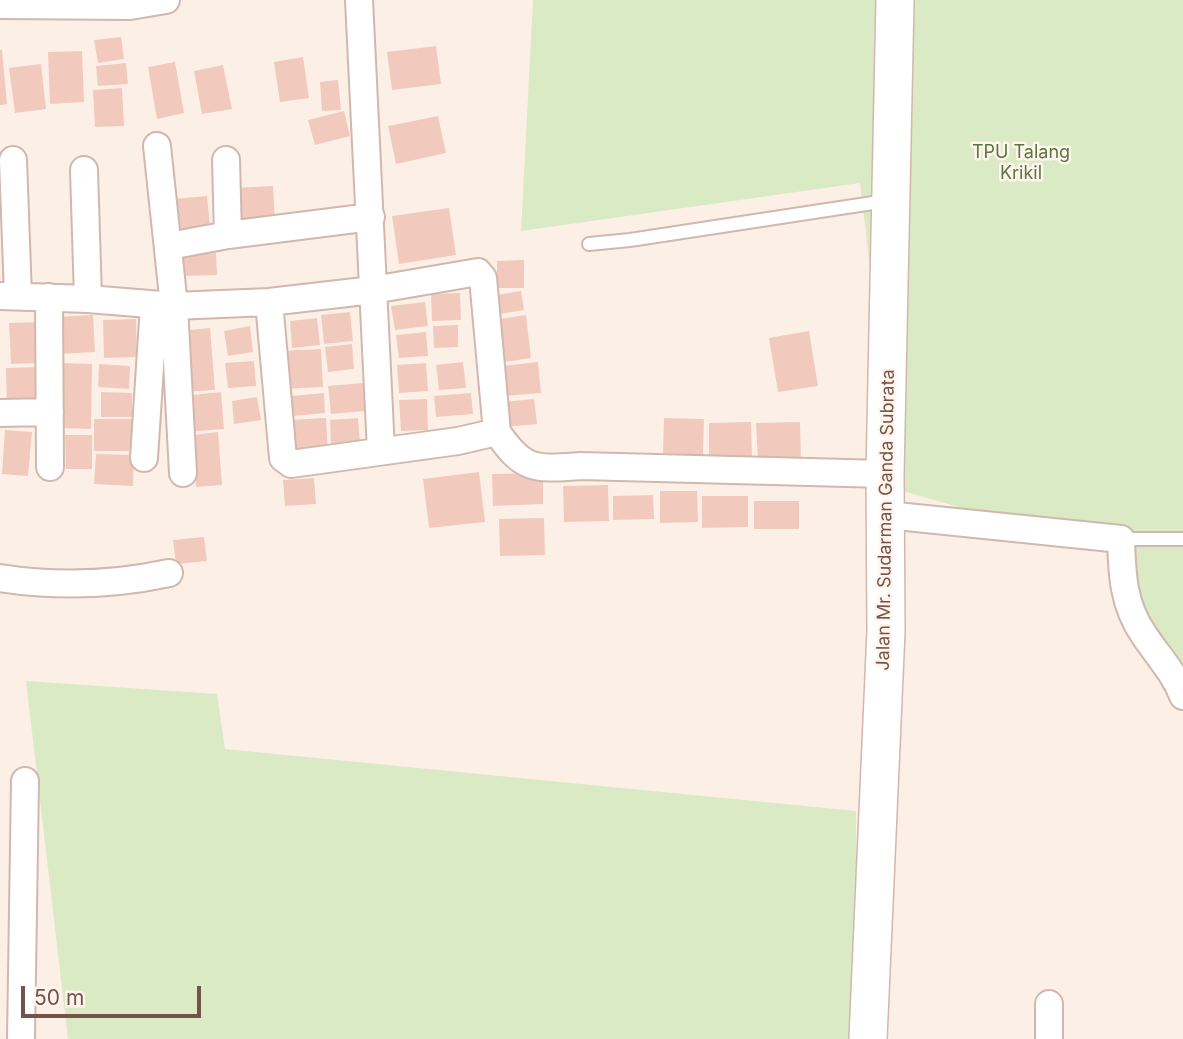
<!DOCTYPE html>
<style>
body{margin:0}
#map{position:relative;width:1183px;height:1039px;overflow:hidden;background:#fcf0e6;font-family:Inter,sans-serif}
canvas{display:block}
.scale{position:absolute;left:21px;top:986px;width:180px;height:32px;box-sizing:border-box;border:4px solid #76534a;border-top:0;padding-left:9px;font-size:21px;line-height:24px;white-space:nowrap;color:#76534a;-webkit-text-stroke:5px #fff5ec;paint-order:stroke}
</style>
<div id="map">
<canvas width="1183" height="1039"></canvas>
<div class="scale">50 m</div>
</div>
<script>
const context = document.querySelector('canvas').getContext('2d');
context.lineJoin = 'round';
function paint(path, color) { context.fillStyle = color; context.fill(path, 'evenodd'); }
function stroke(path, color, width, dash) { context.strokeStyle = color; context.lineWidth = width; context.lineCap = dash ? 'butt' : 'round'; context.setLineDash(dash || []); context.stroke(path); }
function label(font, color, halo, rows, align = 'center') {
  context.font = font + ' Inter,sans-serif'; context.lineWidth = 5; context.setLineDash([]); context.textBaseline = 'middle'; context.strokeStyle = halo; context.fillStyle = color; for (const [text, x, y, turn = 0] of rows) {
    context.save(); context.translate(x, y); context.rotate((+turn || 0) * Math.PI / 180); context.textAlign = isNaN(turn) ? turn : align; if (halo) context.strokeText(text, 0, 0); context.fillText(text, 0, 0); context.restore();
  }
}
const green = new Path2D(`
 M533,0H1183V682L1114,552L896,489L860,183L521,231Z
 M26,681L217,694L225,749L856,811L857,1039H68Z`);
const building = new Path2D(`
 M121,37L124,59L98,63L94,40Z
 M436,46L441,84L392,90L387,52Z
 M0,50H2L7,104L0,105Z
 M82,51L84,102L50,104L48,52Z
 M303,57L309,98L280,102L274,62Z
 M175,62L184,113L157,119L148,67Z
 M126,63L128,84L98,86L96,66Z
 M41,64L46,109L15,113L9,68Z
 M223,65L232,109L202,114L194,71Z
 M338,80L341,110L322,111L320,82Z
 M122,88L124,126L95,127L93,90Z
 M344,111L350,136L315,145L308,120Z
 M438,116L446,153L396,164L388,126Z
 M273,186L275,224L235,225L233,188Z
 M207,196L210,226L176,229L173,199Z
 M449,208L456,255L399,264L392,216Z
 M216,253L217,275L182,276L181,255Z
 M524,260V288H497V261Z
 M521,291L524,310L500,314L497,295Z
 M460,293L461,320L432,321L431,294Z
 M425,302L428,326L395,330L391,306Z
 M350,312L353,341L324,344L321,315Z
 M93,315L95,352L59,354L56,317Z
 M526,315L531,358L505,362L499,319Z
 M317,318L320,345L292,348L290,321Z
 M136,319L137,357L104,358L103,320Z
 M42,322L44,363L11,364L9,323Z
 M458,325V347L434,348L433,326Z
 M250,326L253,352L228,356L224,331Z
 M210,328L215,390L183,392L180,331Z
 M809,331L818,386L778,392L769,338Z
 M426,332L428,356L399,358L396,335Z
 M352,344L354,369L328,372L325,347Z
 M321,349L323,387L282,389L280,351Z
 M254,361L256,386L228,388L225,363Z
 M463,362L466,388L439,390L436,365Z
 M538,362L541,393L504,396L502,366Z
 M64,363L92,364L91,429L62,428Z
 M426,363L428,391L399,393L397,365Z
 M99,364L130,366L129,389L98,387Z
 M39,367L40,409L7,410L6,368Z
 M363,383L365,411L331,414L328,386Z
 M101,392L132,393V417H101Z
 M221,392L224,429L186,432L182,396Z
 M324,393L325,413L293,416L292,396Z
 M471,393L473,414L436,417L434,396Z
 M257,397L261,420L234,424L232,401Z
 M427,399L428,430L401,431L399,400Z
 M534,399L537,424L506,427L503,402Z
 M326,418L328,454L290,457L288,420Z
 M358,418L360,444L331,445L330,420Z
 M664,418L704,419L703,455L663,453Z
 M94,419H135V451H94Z
 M751,422L752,458H709V423Z
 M800,422L801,460L758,461L756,423Z
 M5,430L32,432L28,476L2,474Z
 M218,432L222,485L196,487L192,435Z
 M65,435H92V469H66Z
 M96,454L134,455L133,486L94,484Z
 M479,472L485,522L429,528L423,479Z
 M543,473V504L493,506L492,474Z
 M314,478L316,504L285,506L283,480Z
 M608,485L609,521L564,522L563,486Z
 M660,491H697L698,522L660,523Z
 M653,495L654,519L613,520V496Z
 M702,496H748V527L702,528Z
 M754,501H799V529H754Z
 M544,518L545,555L500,556L499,519Z
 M204,537L207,561L176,564L173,540Z`);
const lane = new Path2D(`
 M589,244L630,240L886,201
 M1121,539H1183`);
const street = new Path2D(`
 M359,0L381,451
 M0,5L130,6L166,0
 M157,146L174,306L183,473
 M13,160L18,296
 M226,160L228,235
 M84,170L88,299
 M169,246L228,235L371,217
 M0,296L88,299L174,306L269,302L373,290L478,272L483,278L497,432C524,472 536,469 581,466L885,474
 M49,297L50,467
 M269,302L283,458L291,464L458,441L497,432
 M0,413L50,412
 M144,458L154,305
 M887,515L1121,539C1122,574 1123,605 1144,635C1157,655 1174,672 1183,696
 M0,578C57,587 113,585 169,573
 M1049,1004V1039
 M21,1039L25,781`);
const secondary = new Path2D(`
 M868,1039L886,631L885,474L895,0`);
const parkNames = [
 ["TPU Talang",1021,153],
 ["Krikil",1021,174]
];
const streetNames = [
 ["Jalan Mr. Sudarman Ganda Subrata",886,520,-89]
];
paint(green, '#daeac4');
paint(building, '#f2cabd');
stroke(lane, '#d0b8ae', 16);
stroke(street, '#d0b8ae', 30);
stroke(secondary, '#d3b7ac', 40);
stroke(lane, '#fff', 12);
stroke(street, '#fff', 26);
stroke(secondary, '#fff', 37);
label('18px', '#58763f', '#fff5ec', parkNames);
label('18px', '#76534a', '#fff5ec', streetNames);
</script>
